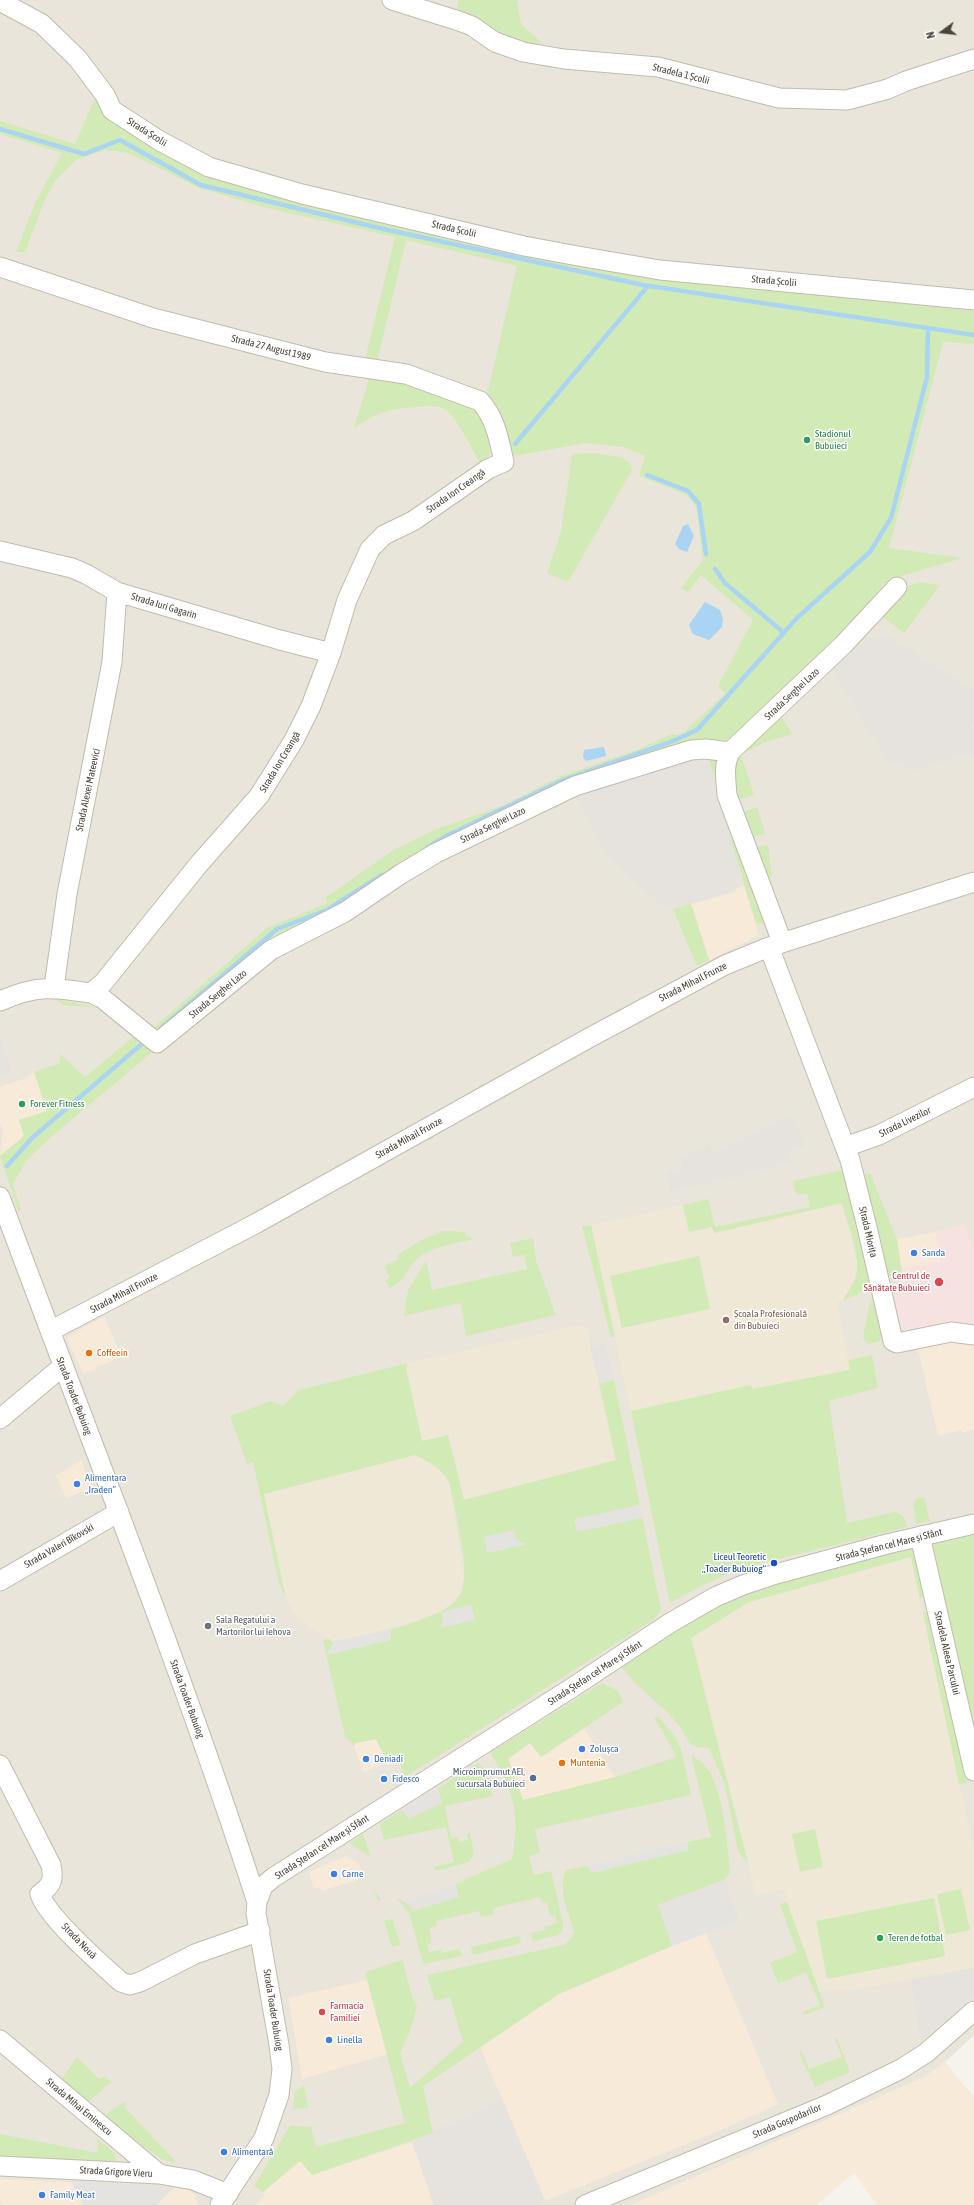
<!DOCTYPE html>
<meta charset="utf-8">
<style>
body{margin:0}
#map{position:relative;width:974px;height:2205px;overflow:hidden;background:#f6f3ec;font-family:"Asap Condensed",sans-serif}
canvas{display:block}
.north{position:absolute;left:922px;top:12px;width:40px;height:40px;-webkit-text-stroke:3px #fff;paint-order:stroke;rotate:255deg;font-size:11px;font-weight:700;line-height:16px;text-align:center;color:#4b4439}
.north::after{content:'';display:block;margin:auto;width:14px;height:18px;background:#4b4439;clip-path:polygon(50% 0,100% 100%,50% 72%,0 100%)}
</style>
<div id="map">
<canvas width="974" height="2205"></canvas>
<div class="north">N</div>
</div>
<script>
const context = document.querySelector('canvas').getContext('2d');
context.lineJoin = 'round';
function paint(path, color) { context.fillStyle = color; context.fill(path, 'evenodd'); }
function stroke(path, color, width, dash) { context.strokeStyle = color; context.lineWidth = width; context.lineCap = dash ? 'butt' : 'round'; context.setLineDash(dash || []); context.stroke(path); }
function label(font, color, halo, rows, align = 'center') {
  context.font = font + ' "Asap Condensed",sans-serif'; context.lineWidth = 3; context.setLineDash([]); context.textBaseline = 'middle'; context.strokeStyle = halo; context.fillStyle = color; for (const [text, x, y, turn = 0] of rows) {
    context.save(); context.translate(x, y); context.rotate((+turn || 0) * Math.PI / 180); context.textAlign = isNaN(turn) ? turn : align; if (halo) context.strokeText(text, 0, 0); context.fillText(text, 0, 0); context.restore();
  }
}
const residential = new Path2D(`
 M0,0H974V2035L945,2062L923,2078L631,2205H0Z`);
const commercial = new Path2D(`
 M744,886L759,935L709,960L691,904L734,892L737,888Z
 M34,1072L47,1111L20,1120L24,1136L0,1156L3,1129L0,1125V1087L26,1078Z
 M936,1232L941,1262L902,1268L897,1239Z
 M104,1317L122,1356L83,1374L67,1338L70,1335Z
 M959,1339L960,1344L974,1345V1429L963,1433L961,1430L938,1436L917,1345Z
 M81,1460L91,1488L66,1498L56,1476Z
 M584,1728L615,1777L523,1800L508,1759L530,1743L541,1757Z
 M376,1739L388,1763L363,1772L354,1746L356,1743Z
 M346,1856L360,1865L363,1878L322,1891L320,1887L314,1889L309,1872Z
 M706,1933L778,2104L721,2130L545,2201L480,2047L559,1994L646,1956Z
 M367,1980L388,2054L302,2079L288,1998Z
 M945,2062L974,2097V2205H877L854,2173L817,2205H631L923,2078Z
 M412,2142L434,2205H255L264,2197L263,2192L300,2160L312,2175Z
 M0,2179L179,2187L188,2189L194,2194L198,2203L197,2205H3L0,2201Z`);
const industrial = new Path2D(`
 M875,636L891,637L974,690V724L971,726L974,733V754L945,760L916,770L889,763L830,666Z
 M708,755L740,874L734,877L737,888L734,892L668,910L606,856L574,792Z
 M791,1114L805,1146L788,1152L791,1163L671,1192L666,1173L684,1169L680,1158L708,1144L713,1153Z
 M974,1968V1995L921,2041L911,1979Z
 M502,2099L545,2201L537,2205H434L412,2142Z`);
const education = new Path2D(`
 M842,1203L857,1260V1272L851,1287L843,1300L837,1303L850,1370L752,1389L751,1385L631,1411L591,1225L683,1205L689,1232L712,1227L714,1233Z
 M580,1325L587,1330L616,1460L464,1500L448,1435L422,1441L406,1368L408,1363Z
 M415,1455L431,1463L445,1475L450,1484L464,1577L460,1596L441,1612L391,1629L333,1642L300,1620L286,1600L264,1494Z
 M911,1557L974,1852V1968L850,1990L819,1991L791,1916L784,1889L756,1895L691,1638L749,1602Z`);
const medical = new Path2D(`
 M964,1224L974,1250V1328L903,1337L893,1287L903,1285L902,1268L940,1262L936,1232Z`);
const green = new Path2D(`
 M459,0H517L521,24L542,43L522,46L456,15Z
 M94,87L187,165L650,277L974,311V344L943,342L889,548L963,558L911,573L883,584L844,636L734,739L692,742L404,866L161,1037L152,1029L268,927L328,903L325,898L395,849L437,829L502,806L563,775L634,751L671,734L678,735L685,731L725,694L718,686L753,620L701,575L688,592L681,588L703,560L696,507L687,495L639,476L645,456L624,447L586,443L508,457L486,400L517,266L406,240L376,366L364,364L395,237L267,208L199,188L129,153L105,150L76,160L55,181L43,204L25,252H16L36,201L62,153L0,134V121L75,144L94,100Z
 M369,378L393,379L476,405C486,426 502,448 481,467C477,456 455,415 446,410C438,405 429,406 419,407C388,409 380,411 354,428Z
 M593,453L620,457L630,463L632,470L568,582L547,573L561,532L572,454Z
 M919,582L940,585L904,633L880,615L902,589Z
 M780,714L792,734L763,743L741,755L754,795L734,802L730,786L737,751Z
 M713,753L721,762L734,828L728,827L708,755Z
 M757,807L765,834L747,838L737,814Z
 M731,840L736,841L770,924L756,923Z
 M768,845L772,877L763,882L751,848Z
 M691,904L709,960L697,966L673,909Z
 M56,999L101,1008L62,1005Z
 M137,1034L156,1049L52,1136L26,1161L13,1184L21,1210L18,1211L0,1156L24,1136L19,1120L47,1111L34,1072L60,1063V1054L85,1077Z
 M847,1169L874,1278L859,1294L843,1300C848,1291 856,1282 857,1271C859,1252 847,1222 842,1203L714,1233L712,1227L689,1232L683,1205L708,1199L715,1227L810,1207L807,1193L796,1195L793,1181Z
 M870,1173L897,1239L902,1274L888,1277L859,1176Z
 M591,1225L615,1337H611L582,1226Z
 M443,1231L465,1232L466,1236L474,1239C455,1244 428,1246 414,1262C403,1275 408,1278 390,1288L385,1281L390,1278L384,1266L399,1259L397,1255L422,1240Z
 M533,1238L536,1261L556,1315L466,1336L461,1303L404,1316L408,1290L426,1261L432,1290L527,1269L524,1255L513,1257L510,1243Z
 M699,1256L710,1309L622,1328L610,1276Z
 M873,1299L876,1301L885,1333L878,1342L867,1344L863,1337L870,1302Z
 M872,1355L878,1388L829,1401L847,1523L895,1512C902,1514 906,1519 907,1527L736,1570L705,1584L670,1603L631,1411L751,1385L752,1389L850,1370L848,1360Z
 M408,1363L406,1368L422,1441L448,1435L464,1500L616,1460L599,1383L614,1380L661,1609L656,1618L405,1777L398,1759L388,1763L376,1739L356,1743L354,1746L345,1736L323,1641L327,1638L333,1642C362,1636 446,1621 460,1595C462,1591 464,1582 464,1577C466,1553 454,1509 450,1484C443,1469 430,1462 415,1455L264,1494L286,1600L278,1579L253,1462L247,1464L230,1416L271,1401L283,1406L299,1390Z
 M924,1497L930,1521L916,1524L913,1504L916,1499Z
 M974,1532V1724H970L928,1542Z
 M909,1548H916L929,1594L920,1599L911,1557L749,1602L691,1638L748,1863L738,1852L725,1785L709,1748L696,1747L690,1744L681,1728L668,1713L635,1683L621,1666L707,1610L758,1588Z
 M923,1612H930L970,1772L967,1783L959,1784Z
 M602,1683L617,1690L623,1702L541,1757L530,1743L508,1759L523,1800L615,1777L677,1757L654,1717H659L675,1737L681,1749L691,1795L535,1829L540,1853L529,1856L534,1875L551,1871L563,1924V1929L558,1935L533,1941L531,1933L545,1930V1927L557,1923L555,1915L550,1916L547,1902L542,1903L540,1897L493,1908L494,1914L481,1917L479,1911L436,1921L437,1926L429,1928L432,1943L427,1944L429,1952L441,1950L442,1953L460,1949L462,1956L423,1964L410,1915L397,1898L408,1904L459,1897L455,1884L512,1859C518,1827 517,1807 504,1777C500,1768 494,1761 491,1752Z
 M691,1755C695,1758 701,1761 704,1764C724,1787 727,1843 730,1873L724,1880L658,1905L672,1946L559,1994L423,2086L433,2133L312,2175L300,2161L263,2192L254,2186L290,2126L311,2127L316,2147L405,2123L365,1972L402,1960L412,1996L417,2006L410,2031L400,2053L410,2088L463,2042L450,1997L435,2001L427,1975L564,1945L569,1941L574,1933C569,1913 557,1889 566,1870L587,1866L591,1873L688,1850L687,1842L711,1837Z
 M478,1763L483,1767L493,1796L445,1806L451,1838L458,1837L459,1842L468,1840L467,1833H470L474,1853L469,1862L436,1871L433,1867L454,1862L446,1827L384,1840L380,1824L402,1810L409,1819L441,1803L438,1788Z
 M815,1829L823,1867L800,1872L792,1834Z
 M363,1834L371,1857L349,1843Z
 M362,1874L381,1899L378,1901L375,1892Z
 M961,1889L970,1930L946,1935L937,1894Z
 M934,1898L945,1956L827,1979L816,1921Z
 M787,1902L825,2007L804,2015L803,2012L820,2005L806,1972L778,1984L770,1963L797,1952L780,1904Z
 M392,1919L400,1942L399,1945L392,1947L384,1921Z
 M519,1936L521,1943L473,1955L471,1947Z
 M837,2038L850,2072L815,2087L799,2052L802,2051L809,2069L842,2057L835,2039Z
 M77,2057L99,2079L105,2076L111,2082L88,2102L61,2080Z
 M304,2086L308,2108L293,2109L295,2091Z
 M127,2100L124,2107L176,2162H171L161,2159L106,2119V2114Z
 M0,2134L98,2153L97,2139L115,2153L116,2162L0,2157Z`);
const parking = new Path2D(`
 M0,1038L12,1073L0,1077Z
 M605,1343L614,1380L599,1383L590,1347Z
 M640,1505L642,1518L577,1532L574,1519Z
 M514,1530L516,1540L527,1544L487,1553L484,1537Z
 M471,1605L475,1620L440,1628L443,1620L441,1612Z
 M391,1629V1640L327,1655L333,1642Z
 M438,1788L442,1803L409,1819L402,1810Z
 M687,1842L689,1850L591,1873L587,1866Z
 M724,1880L739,1921L672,1946L658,1905Z
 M455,1884L459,1897L413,1911L408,1904L403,1901Z
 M71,2181L112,2183L175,2187L157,2205H83Z`);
const water = new Path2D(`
 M688,524L694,536L687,552L679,549L675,544L683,526Z
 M705,602L720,610L723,619L722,627L709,640L693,634L689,625Z
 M604,747L606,756L586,761L583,757L584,750Z`);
const stream = new Path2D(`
 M0,129L84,154L120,140L201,185L379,228L643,285L974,335
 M515,444L648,286
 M647,475L688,491L699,504L706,554
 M715,569L725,583L783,632
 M428,847L446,836L563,780L673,741L697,730L797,618L870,552L891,518L927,377L928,328
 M160,1029L277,929L327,910L382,875
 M7,1166L32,1138L143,1043`);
const minor = new Path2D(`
 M392,0L459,21L472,26L495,42L523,52L564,59L658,67L779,98L847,100L888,89L906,81L974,59
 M0,1L42,24L78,59L105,95L112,110L160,141L209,167L302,194L524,246L578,256L660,270L974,300
 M0,267L153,318L325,362L406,374L480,401C496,419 499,440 504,462L488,469L413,521L384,535L370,549L347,600L331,653L311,706L294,740L259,796L199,864L103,983L91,993C52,987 37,985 0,1001
 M0,551L72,568L86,574L117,592L280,640L331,653
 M782,942L727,795C726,779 723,766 730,752L843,645L897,587
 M769,947L850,1160L867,1227L893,1341L897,1343L951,1332L974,1335
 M54,987L67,894L112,662L117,592
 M91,993L102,998L157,1043L271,950L345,912L401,874L436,853L575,786L691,750L706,749L730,752
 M845,1147L879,1135L974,1087
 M0,1197C87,1432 180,1664 257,1902L256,1913L279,2045L282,2069L279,2095L264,2138L220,2205
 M50,1331L255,1224L587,1039L725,965L769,947L974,882
 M0,1419L63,1366
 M920,1536L974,1771
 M0,1581L119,1512
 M0,1765L51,1865C54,1880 52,1885 40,1894C47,1917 101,1964 121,1982L130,1985L140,1982L195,1954L260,1931
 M257,1902L263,1886L274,1877L570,1689L670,1623L715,1597L743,1585L776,1574L887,1544L974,1524
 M0,2040L159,2174
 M0,2166L159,2174L193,2180L228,2194
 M585,2205L827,2105L901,2069L926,2053L974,2011`);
const markers = [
 [807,440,4,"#2e9e5b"],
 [22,1104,4,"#2e9e5b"],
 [914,1253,4,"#3f7fe0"],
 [939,1282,5,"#e0444e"],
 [726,1320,4,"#8d6e63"],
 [89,1353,4,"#e8710a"],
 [77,1484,4,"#3f7fe0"],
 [774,1563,4,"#1a4fb4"],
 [208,1626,4,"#6b7280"],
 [582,1749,4,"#3f7fe0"],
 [366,1759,4,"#3f7fe0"],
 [562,1763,4,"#e8710a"],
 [533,1778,4,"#5c6f8a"],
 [384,1779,4,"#3f7fe0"],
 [334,1874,4,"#3f7fe0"],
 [880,1938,4,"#2e9e5b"],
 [322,2012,4,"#e0444e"],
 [329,2040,4,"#3f7fe0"],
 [224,2152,4,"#3f7fe0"],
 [42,2195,4,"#3f7fe0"]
];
const streetNames = [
 ["Stradela 1 Școlii",681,74,14],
 ["Strada Școlii",147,132,32],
 ["Strada Școlii",454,229,13],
 ["Strada Școlii",774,281,5],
 ["Strada 27 August 1989",271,348,14],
 ["Strada Ion Creangă",456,491,-35],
 ["Strada Iuri Gagarin",164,606,17],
 ["Strada Serghei Lazo",792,694,-43],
 ["Strada Ion Creangă",280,762,-59],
 ["Strada Alexei Mateevici",88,790,-78],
 ["Strada Serghei Lazo",493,825,-26],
 ["Strada Mihail Frunze",693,982,-27],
 ["Strada Serghei Lazo",218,994,-39],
 ["Strada Livezilor",905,1122,-26],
 ["Strada Mihail Frunze",409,1138,-29],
 ["Strada Miorița",868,1232,77],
 ["Strada Mihail Frunze",124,1293,-28],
 ["Strada Toader Bubuiog",74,1396,69],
 ["Strada Ștefan cel Mare și Sfânt",889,1545,-14],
 ["Strada Valeri Bîkovski",59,1546,-30],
 ["Stradela Aleea Parcului",947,1653,77],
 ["Strada Ștefan cel Mare și Sfânt",595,1673,-33],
 ["Strada Toader Bubuiog",187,1699,70],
 ["Strada Ștefan cel Mare și Sfânt",322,1847,-33],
 ["Strada Nouă",79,1941,46],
 ["Strada Toader Bubuiog",273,2010,81],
 ["Strada Mihai Eminescu",79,2107,40],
 ["Strada Gospodarilor",787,2121,-23],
 ["Strada Grigore Vieru",116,2172,3]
];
const leisureNames = [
 ["Stadionul",815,434],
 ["Bubuieci",815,446],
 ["Forever Fitness",30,1104],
 ["Teren de fotbal",888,1938]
];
const shopNames = [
 ["Sanda",922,1253],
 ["Alimentara",85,1478],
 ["„Iraden”",85,1490],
 ["Zolușca",590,1749],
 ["Deniadi",374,1759],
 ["Fidesco",392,1779],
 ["Carne",342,1874],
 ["Linella",337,2040],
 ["Alimentară",232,2152],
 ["Family Meat",50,2195]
];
const healthNames = [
 ["Centrul de",930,1276],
 ["Sănătate Bubuieci",930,1288],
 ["Farmacia",330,2006,"left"],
 ["Familiei",330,2018,"left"]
];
const educationNames = [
 ["Școala Profesională",734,1314],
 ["din Bubuieci",734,1326]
];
const foodNames = [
 ["Coffeein",97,1353],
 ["Muntenia",570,1763]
];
const transitNames = [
 ["Liceul Teoretic",766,1557],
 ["„Toader Bubuiog“",766,1569]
];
const worshipNames = [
 ["Sala Regatului a",216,1620],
 ["Martorilor lui Iehova",216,1632]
];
const serviceNames = [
 ["Microimprumut AEI,",525,1772],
 ["sucursala Bubuieci",525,1784]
];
paint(residential, '#eae5da');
paint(commercial, '#f7ead8');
paint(industrial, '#e6e2dd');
paint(education, '#efe8d6');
paint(medical, '#f6e3e0');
paint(green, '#d2eab5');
paint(parking, '#e5e3e0');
paint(water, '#a9d4f2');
stroke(stream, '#a9d4f2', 4.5);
stroke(minor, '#c2bbae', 21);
stroke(minor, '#fff', 19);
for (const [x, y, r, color] of markers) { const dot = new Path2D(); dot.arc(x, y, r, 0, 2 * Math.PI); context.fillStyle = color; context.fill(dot); stroke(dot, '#fff', 1.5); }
label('10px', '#4b4439', '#fff', streetNames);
label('10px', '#27864d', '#fff', leisureNames, 'left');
label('10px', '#366cbe', '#fff', shopNames, 'left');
label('10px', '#be3a42', '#fff', healthNames, 'right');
label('10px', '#785e54', '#fff', educationNames, 'left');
label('10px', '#c56008', '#fff', foodNames, 'left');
label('10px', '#164399', '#fff', transitNames, 'right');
label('10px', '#5b616d', '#fff', worshipNames, 'left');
label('10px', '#4e5e75', '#fff', serviceNames, 'right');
</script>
